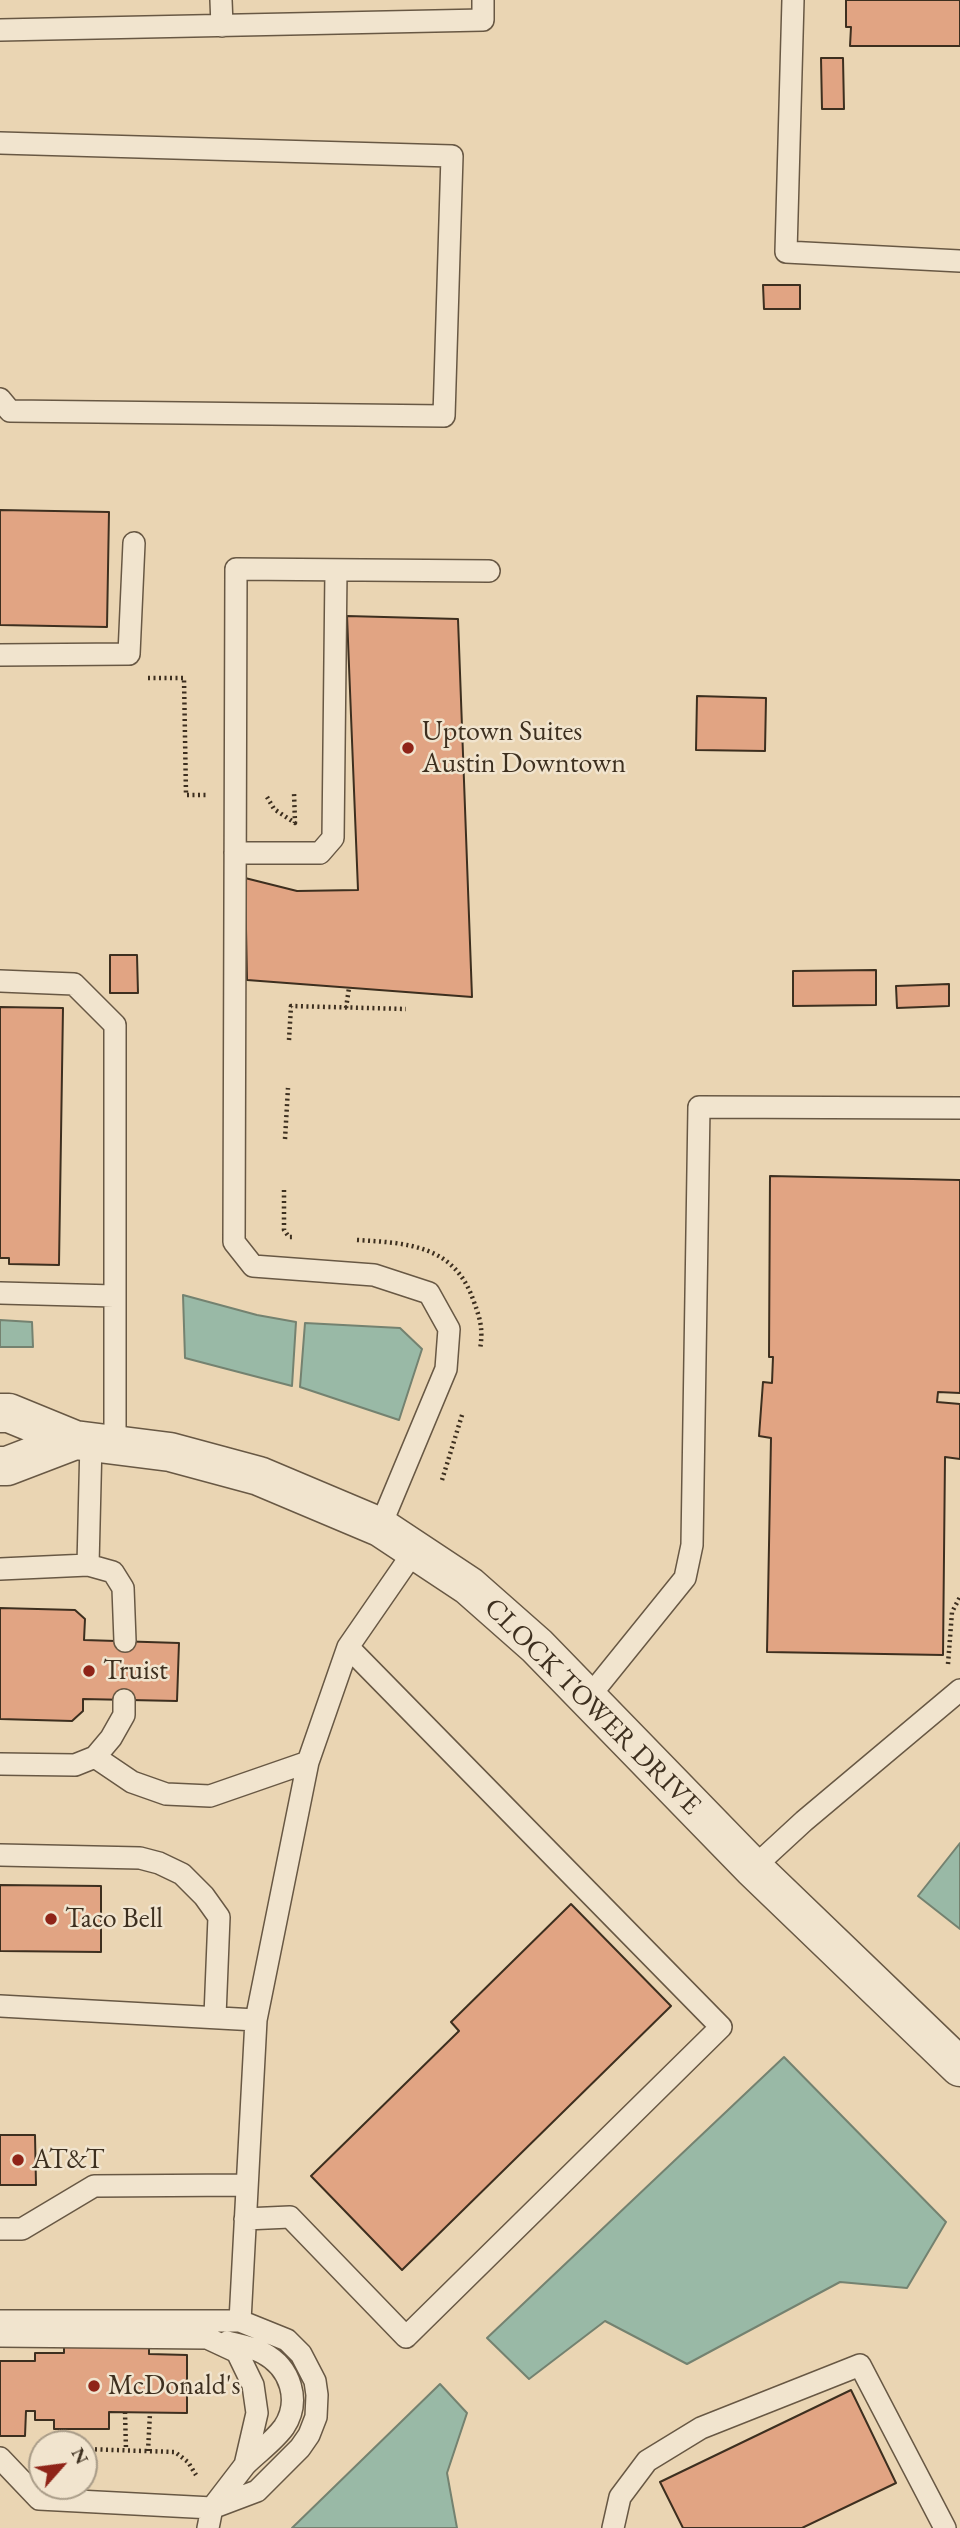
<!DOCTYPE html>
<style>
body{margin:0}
#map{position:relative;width:960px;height:2528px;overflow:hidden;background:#ead5b3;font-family:"EB Garamond",serif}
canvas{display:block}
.north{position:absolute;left:28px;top:2430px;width:70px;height:70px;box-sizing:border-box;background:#f1e4ce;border:2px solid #a99c88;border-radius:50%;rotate:62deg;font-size:19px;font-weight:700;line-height:28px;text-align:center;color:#3d2f1f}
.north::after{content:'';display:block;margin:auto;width:24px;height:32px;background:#8f2418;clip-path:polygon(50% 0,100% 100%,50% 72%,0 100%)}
</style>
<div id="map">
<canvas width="960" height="2528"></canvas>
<div class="north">N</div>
</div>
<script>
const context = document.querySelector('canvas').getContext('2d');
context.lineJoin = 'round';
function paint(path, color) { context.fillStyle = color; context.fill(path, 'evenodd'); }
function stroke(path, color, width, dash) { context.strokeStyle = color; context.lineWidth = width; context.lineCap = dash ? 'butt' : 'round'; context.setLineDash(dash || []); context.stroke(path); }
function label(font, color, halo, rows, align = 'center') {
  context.font = font + ' "EB Garamond",serif'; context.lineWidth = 5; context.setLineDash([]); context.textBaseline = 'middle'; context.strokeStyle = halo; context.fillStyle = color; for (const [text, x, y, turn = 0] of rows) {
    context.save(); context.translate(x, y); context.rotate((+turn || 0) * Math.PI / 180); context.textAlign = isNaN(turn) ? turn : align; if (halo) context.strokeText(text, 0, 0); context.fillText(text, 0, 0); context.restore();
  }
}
const water = new Path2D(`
 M183,1295L257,1315L296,1322L292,1386L185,1358Z
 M0,1320L32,1322L33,1347H0Z
 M305,1323L400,1328L422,1349L399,1420L300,1387Z
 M960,1843V1929L918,1896Z
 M784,2057L946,2222L907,2288L840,2282L687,2364L605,2321L529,2379L487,2338Z
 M440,2384L467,2413L447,2473L457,2528H292Z`);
const building = new Path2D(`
 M846,0H960V46H850L851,27H846Z
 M821,58H843L844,109H822Z
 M763,285H800V309H764Z
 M0,510L109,512L107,627L0,625Z
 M347,616L458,619L472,997L247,980L245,878L297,891L358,890Z
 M697,696L766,698L765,751L696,750Z
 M110,955H137L138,993H110Z
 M876,970V1005L793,1006V971Z
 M949,984V1006L897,1008L896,986Z
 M0,1007L63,1008L59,1265L9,1264V1258H0Z
 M770,1176L960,1180V1393L938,1392L937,1402L960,1404V1459L945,1457L943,1655L767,1652L771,1438L759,1436L763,1382L772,1383L773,1357H769Z
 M0,1608L75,1610L85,1619L84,1640L179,1643L177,1701L83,1699V1711L72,1721L0,1719Z
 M0,1885L101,1886V1952L0,1951Z
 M571,1904L671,2006L402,2270L311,2176L459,2031L451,2022Z
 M0,2135H35L36,2185H0Z
 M64,2347H149V2354L187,2355V2413L109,2412V2429H54V2420H35V2411H26L25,2436H0V2361H35V2353H64Z
 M851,2390L896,2483L802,2528H683L660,2482Z`);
const path = new Path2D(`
 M148,678H184L186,795H207
 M267,797L274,809L295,823L294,792
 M346,1008L349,988
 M289,1040L291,1006L406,1009
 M285,1139L288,1088
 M284,1190V1230L289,1237H292
 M357,1240C408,1243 455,1245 474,1302C481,1321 483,1330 480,1350
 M442,1480L463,1412
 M948,1664L952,1612L960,1597
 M125,2412L126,2450
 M84,2449L175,2452L188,2462L196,2475
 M148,2451L150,2413`);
const lane = new Path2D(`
 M221,0L222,26
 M793,0L786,252L960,261
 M0,30L483,20V0
 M0,143L452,156L444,416L10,411L0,399
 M0,655L129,654L134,543
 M235,853H320L333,838L336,570
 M0,981L74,984L115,1025V1445
 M0,1293L114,1296
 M380,1527L446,1369L449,1329L429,1293L374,1275L253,1266L234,1242L236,569L489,571
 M88,1565L113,1572L123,1588L125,1641
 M0,1569L88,1565L91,1442
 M588,1698L685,1578L692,1545L699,1107L960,1108
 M95,1757L132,1782L166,1794L210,1796L308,1762
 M0,1764L75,1765L95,1757L111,1738L124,1715V1700
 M0,1855L140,1858L159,1863L182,1874L204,1896L219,1917L215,2016
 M753,1868L804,1821L960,1690
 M0,2006L256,2020
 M245,2219L290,2217L406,2337L721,2027L348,1647
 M0,2229H22L94,2186L245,2185
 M0,2321H240L287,2340L301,2354L315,2381L317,2395L316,2417L309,2435L300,2448L257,2491L212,2508L39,2499L0,2458
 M240,2321L256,2020L308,1762L348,1647L415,1550
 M0,2336L207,2338L237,2352L253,2385L257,2413L245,2465L212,2508L208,2528
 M227,2342C238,2345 253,2347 263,2353C291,2368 301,2401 284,2427C274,2441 257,2453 245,2465
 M613,2528L620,2497L647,2461L701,2428L860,2365L945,2528`);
const street = new Path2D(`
 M0,1413H9L75,1440L170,1452L259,1476L380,1527L469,1586L537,1646L753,1868L960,2067
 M0,1466H7L75,1440`);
const markers = [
 [408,748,7,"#8f2418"],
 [89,1671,7,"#8f2418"],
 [51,1919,7,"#8f2418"],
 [18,2160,7,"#8f2418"],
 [94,2386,7,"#8f2418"]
];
const poiNames = [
 ["Uptown Suites",422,732],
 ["Austin Downtown",422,764],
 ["Truist",103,1671],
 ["Taco Bell",65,1919],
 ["AT&T",32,2160],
 ["McDonald's",108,2386]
];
const streetNames = [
 ["CLOCK TOWER DRIVE",592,1707,45]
];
paint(water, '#99b9a6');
stroke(water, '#748270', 2);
paint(building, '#e1a483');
stroke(building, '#3d2f1f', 2);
stroke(lane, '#685844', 24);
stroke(street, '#685844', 41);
stroke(path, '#3d2f1f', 4.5, [2, 3.5]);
stroke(lane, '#f1e4ce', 21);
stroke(street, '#f1e4ce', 38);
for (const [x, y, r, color] of markers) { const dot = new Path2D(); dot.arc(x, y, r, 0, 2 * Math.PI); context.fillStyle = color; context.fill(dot); stroke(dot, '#f1e4ce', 2.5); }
label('28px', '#3d2f1f', '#f1e4ce', poiNames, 'left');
label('28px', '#3d2f1f', '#f1e4ce', streetNames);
</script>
